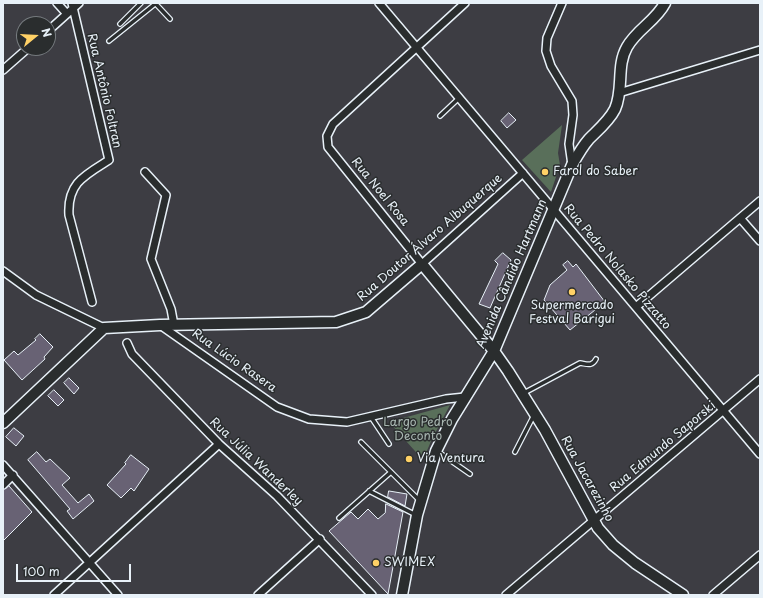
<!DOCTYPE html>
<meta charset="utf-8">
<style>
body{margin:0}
#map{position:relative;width:763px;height:598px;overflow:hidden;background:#3d3d43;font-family:"Playpen Sans",sans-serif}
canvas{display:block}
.frame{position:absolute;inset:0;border:4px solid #e8f1f8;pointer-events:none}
.north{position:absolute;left:16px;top:16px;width:40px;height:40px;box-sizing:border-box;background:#2a2d2e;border:1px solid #767b7f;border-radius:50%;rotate:72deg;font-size:11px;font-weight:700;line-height:16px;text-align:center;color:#e8f1f8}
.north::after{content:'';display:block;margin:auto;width:14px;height:18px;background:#ffd166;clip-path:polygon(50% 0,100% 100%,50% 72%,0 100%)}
.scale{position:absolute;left:16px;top:564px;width:115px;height:18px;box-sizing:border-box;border:2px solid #e8f1f8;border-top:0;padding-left:5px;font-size:12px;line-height:14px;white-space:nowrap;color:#e8f1f8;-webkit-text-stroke:3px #2a2d2e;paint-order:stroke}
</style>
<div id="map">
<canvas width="763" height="598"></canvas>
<div class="frame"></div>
<div class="north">N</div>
<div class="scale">100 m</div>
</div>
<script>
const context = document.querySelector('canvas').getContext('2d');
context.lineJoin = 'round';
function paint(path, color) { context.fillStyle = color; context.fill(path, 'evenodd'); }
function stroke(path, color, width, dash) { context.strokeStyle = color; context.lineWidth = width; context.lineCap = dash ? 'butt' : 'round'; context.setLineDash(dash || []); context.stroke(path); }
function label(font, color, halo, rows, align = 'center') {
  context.font = font + ' "Playpen Sans",sans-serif'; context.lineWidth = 3; context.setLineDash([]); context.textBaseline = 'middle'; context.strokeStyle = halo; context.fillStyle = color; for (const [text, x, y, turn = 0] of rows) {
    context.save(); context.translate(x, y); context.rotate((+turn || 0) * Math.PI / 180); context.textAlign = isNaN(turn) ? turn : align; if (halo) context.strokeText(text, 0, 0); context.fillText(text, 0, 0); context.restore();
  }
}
const green = new Path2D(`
 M562,125L558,153L560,165L551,192L522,160Z
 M450,405L432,439L423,460L389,422Z`);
const building = new Path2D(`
 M509,113L516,120L507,128L501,121Z
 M503,253L511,260L490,308L479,304L498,264L495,261Z
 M568,261L573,267L576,264L605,302L570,330L544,300L550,285L567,270L563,265Z
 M40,334L53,347L44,357L45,359L22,380L4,360L14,351L18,355L36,340L35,339Z
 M69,378L79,388L74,394L64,383Z
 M54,390L64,400L58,406L48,396Z
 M14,428L24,436L16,446L6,437Z
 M37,452L46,462L50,459L70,478L62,485L78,503L89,494L94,501L73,519L67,511L70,509L28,460Z
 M131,455L149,469L134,491L131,488L121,498L107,485L126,464L125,463Z
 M9,486L32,512L3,541V490Z
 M389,491L407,494L405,506L388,497Z
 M386,504L403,512L388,594L329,531L351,512L358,519L368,509L378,519L385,513Z`);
const lane = new Path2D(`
 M155,3L170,19
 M120,24L141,3
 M109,41L155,4
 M440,116L459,98
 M524,393L580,363C587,364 592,367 596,359
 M371,417L389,444
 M361,442L420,501
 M437,451L470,474
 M515,452L534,415
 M369,491L416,515
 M339,518L391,472`);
const street = new Path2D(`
 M57,3L67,14
 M72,3L109,160C85,175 67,183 69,215L92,302
 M379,3L760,454
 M465,3L333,124L327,136L328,147L422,264L523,173
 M562,3L547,38L546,51L551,66L572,101L573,115L569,144L572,165
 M48,31L79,3
 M3,70L28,48
 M619,93L760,50
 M145,172L166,195L151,259L171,309L174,325
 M740,218L760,241
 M3,271L36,295L104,328
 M636,307L760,201
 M160,325L277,407L309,419L347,422L446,399L465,397
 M127,343L132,354L219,444L277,496L372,595
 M3,465L118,595
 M3,485L13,475
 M54,595L219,444
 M258,595L320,539
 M506,595L760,379
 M713,595L760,555`);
const secondary = new Path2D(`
 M3,423L104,328L160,325L336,322L366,312L422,264L494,351L508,371L545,430L598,528L613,545L635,563L683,595
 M402,595L417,515L436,451L452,419L494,351L572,165C577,156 582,147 589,139C598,130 609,121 615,109C624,89 616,66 627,47C637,29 656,21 665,3`);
const markers = [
 [545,172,4,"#ffd166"],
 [572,292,4,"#ffd166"],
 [409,459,4,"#ffd166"],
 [376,563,4,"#ffd166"]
];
const streetNames = [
 ["Rua Antônio Foltran",104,91,77],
 ["Rua Noel Rosa",380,192,51],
 ["Rua Doutor Álvaro Albuquerque",430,238,-41],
 ["Rua Pedro Nolasko Pizzatto",617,267,50],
 ["Avenida Cândido Hartmann",512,274,-67],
 ["Rua Lúcio Rasera",234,361,35],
 ["Rua Edmundo Saporski",663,447,-40],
 ["Rua Júlia Wanderley",256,462,43],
 ["Rua Jacarezinho",587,479,61]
];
const poiNames = [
 ["Farol do Saber",553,172],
 ["Supermercado",572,306,"center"],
 ["Festval Barigui",572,320,"center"],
 ["Via Ventura",417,459],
 ["SWIMEX",384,563]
];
const parkNames = [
 ["Largo Pedro",418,423],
 ["Deconto",418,437]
];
paint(green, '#596f5a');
paint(building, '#686274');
stroke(building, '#e8f1f8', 1);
stroke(lane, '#e8f1f8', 6);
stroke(street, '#e8f1f8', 10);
stroke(secondary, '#e8f1f8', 13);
stroke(lane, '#2a2d2e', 3.5);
stroke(street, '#2a2d2e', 7);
stroke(secondary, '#2a2d2e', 10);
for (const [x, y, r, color] of markers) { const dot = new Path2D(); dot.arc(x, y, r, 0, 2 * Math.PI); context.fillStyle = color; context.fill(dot); stroke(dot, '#2a2d2e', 1.5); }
label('12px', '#e8f1f8', '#2a2d2e', streetNames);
label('12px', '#e8f1f8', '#2a2d2e', poiNames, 'left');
label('12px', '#a8b6b1', '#2a2d2e', parkNames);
</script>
